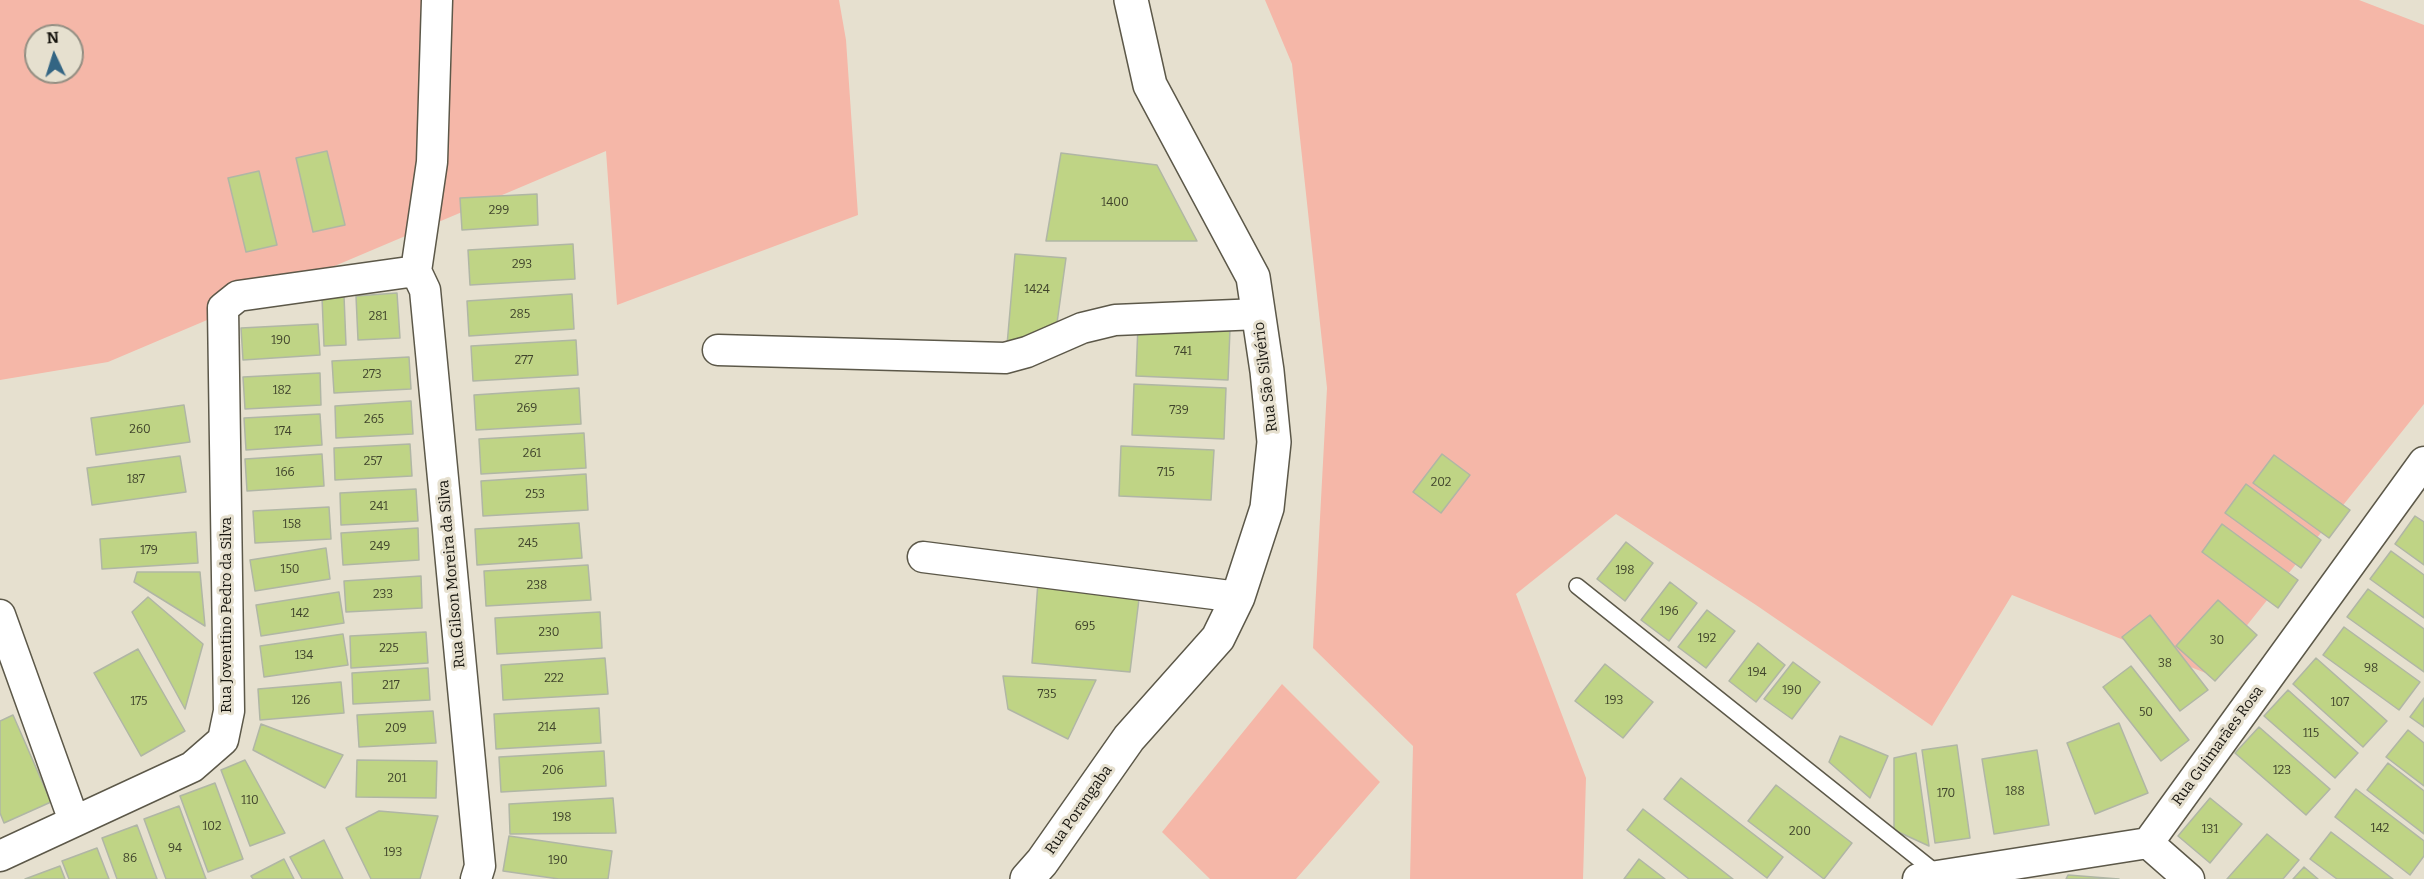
<!DOCTYPE html>
<meta charset="utf-8">
<style>
body{margin:0}
#map{position:relative;width:2424px;height:879px;overflow:hidden;background:#e6e0cf;font-family:Bitter,serif}
canvas{display:block}
.north{position:absolute;left:24px;top:24px;width:60px;height:60px;box-sizing:border-box;background:#e6e0cf;border:2px solid #938e82;border-radius:50%;rotate:356deg;font-size:16px;font-weight:700;line-height:24px;text-align:center;color:#16140e}
.north::after{content:'';display:block;margin:auto;width:21px;height:27px;background:#336583;clip-path:polygon(50% 0,100% 100%,50% 72%,0 100%)}
</style>
<div id="map">
<canvas width="2424" height="879"></canvas>
<div class="north">N</div>
</div>
<script>
const context = document.querySelector('canvas').getContext('2d');
context.lineJoin = 'round';
function paint(path, color) { context.fillStyle = color; context.fill(path, 'evenodd'); }
function stroke(path, color, width, dash) { context.strokeStyle = color; context.lineWidth = width; context.lineCap = dash ? 'butt' : 'round'; context.setLineDash(dash || []); context.stroke(path); }
function label(font, color, halo, rows, align = 'center') {
  context.font = font + ' Bitter,serif'; context.lineWidth = 6; context.setLineDash([]); context.textBaseline = 'middle'; context.strokeStyle = halo; context.fillStyle = color; for (const [text, x, y, turn = 0] of rows) {
    context.save(); context.translate(x, y); context.rotate((+turn || 0) * Math.PI / 180); context.textAlign = isNaN(turn) ? turn : align; if (halo) context.strokeText(text, 0, 0); context.fillText(text, 0, 0); context.restore();
  }
}
const green = new Path2D(`
 M0,0H839L846,40L858,215L617,305L606,151L108,362L0,380ZM36,36H72V72H36Z
 M1265,0H2359L2424,25V404L2208,674L2012,595L1932,726L1756,605L1616,514L1516,594L1586,778L1583,879H1410L1413,746L1313,648L1327,388L1292,64Z
 M1282,684L1380,782L1296,879H1210L1162,832Z`);
const building = new Path2D(`
 M327,151L345,225L313,232L296,158Z
 M1061,153L1157,165L1197,241H1046Z
 M259,171L277,245L246,252L228,178Z
 M537,194L538,225L462,230L460,198Z
 M573,244L575,279L470,285L468,250Z
 M1015,254L1066,258L1057,323L1007,345Z
 M397,293L400,338L358,340L356,296Z
 M572,294L574,329L469,336L467,301Z
 M344,296L346,345L324,346L322,297Z
 M318,324L320,355L243,360L241,328Z
 M1138,325L1230,329L1228,380L1136,376Z
 M576,340L578,375L473,381L471,346Z
 M409,357L411,389L334,393L332,361Z
 M320,373L321,405L245,409L243,377Z
 M1134,384L1226,388L1224,439L1132,435Z
 M579,388L581,424L476,430L474,395Z
 M411,401L413,434L336,438L335,406Z
 M184,405L190,442L96,455L91,418Z
 M320,414L322,445L246,450L244,418Z
 M584,433L586,468L481,474L479,439Z
 M410,444L412,476L335,480L334,448Z
 M1121,446L1214,450L1211,500L1119,496Z
 M322,454L324,486L247,491L245,459Z
 M1442,454L1470,475L1441,513L1413,492Z
 M2274,455L2350,510L2329,538L2253,483Z
 M180,456L186,492L92,505L87,468Z
 M586,474L588,510L483,516L481,481Z
 M2246,484L2321,540L2301,568L2225,513Z
 M416,489L418,521L341,525L340,493Z
 M329,507L331,539L255,543L253,511Z
 M2415,516L2424,522V565L2395,544Z
 M579,523L582,558L477,565L475,529Z
 M2222,524L2298,580L2278,608L2202,552Z
 M418,528L419,560L343,565L341,533Z
 M196,532L198,563L102,569L100,539Z
 M1626,542L1653,563L1625,601L1597,579Z
 M326,548L330,579L255,591L250,560Z
 M2391,551L2424,575V618L2370,579Z
 M588,565L591,600L486,606L484,571Z
 M137,572H200L205,626L134,582Z
 M421,576L422,608L346,612L344,581Z
 M1038,582L1140,591L1130,672L1032,663Z
 M1670,582L1697,603L1669,641L1641,620Z
 M2368,589L2424,629V672L2347,617Z
 M339,592L344,623L261,636L256,605Z
 M148,597L203,644L185,709L132,612Z
 M2218,600L2257,635L2215,681L2176,646Z
 M1707,610L1735,631L1706,668L1678,647Z
 M600,612L602,648L497,654L495,618Z
 M2150,615L2208,690L2180,711L2122,637Z
 M2344,627L2420,682L2399,710L2323,655Z
 M426,632L428,663L351,668L350,636Z
 M343,634L348,665L264,677L260,646Z
 M1758,643L1785,665L1756,702L1729,681Z
 M138,649L185,731L141,756L94,673Z
 M605,658L608,694L503,700L501,665Z
 M2316,658L2387,721L2363,747L2293,684Z
 M1793,662L1820,682L1792,719L1764,699Z
 M1605,664L1653,702L1623,738L1575,701Z
 M2131,666L2189,740L2161,761L2103,687Z
 M428,668L430,700L353,704L352,673Z
 M1003,676L1096,680L1068,739L1008,709Z
 M341,682L344,713L260,720L258,689Z
 M2288,690L2358,753L2335,778L2264,716Z
 M2424,698V727L2410,717Z
 M599,708L601,743L496,749L494,714Z
 M433,711L436,743L359,747L357,715Z
 M13,715L51,802L4,823L0,813V721Z
 M2119,723L2148,793L2095,814L2067,743Z
 M261,724L343,755L325,788L253,750Z
 M2259,727L2330,789L2306,815L2235,753Z
 M2408,730L2424,743V786L2386,757Z
 M1840,736L1888,756L1870,798L1829,762Z
 M1957,745L1970,838L1935,843L1922,750Z
 M2037,750L2049,825L1994,834L1982,759Z
 M604,751L606,786L501,792L499,757Z
 M1916,753L1929,846L1894,830V758Z
 M245,760L285,833L250,846L221,770Z
 M357,760L437,761L436,798L356,797Z
 M2388,763L2424,791V834L2367,790Z
 M1681,778L1783,857L1767,878L1664,799Z
 M215,783L243,859L208,872L180,796Z
 M1776,785L1852,843L1824,879L1748,821Z
 M2356,789L2424,841V856L2410,875L2335,817Z
 M613,798L616,833L510,834L509,804Z
 M2210,798L2242,824L2210,863L2178,836Z
 M179,806L206,879H166L144,819Z
 M1643,809L1733,879H1689L1627,830Z
 M379,811L438,816L420,879H371L346,828Z
 M137,825L157,879H117L102,838Z
 M2331,832L2393,879H2337L2310,859Z
 M2267,834L2299,860L2283,879H2227Z
 M509,836L612,851L608,879H559L503,871Z
 M324,840L343,879H302L290,857Z
 M97,848L109,879H69L62,861Z
 M284,859L294,879H253L251,876Z
 M1639,859L1665,879H1624Z
 M60,866L65,879H25Z
 M2304,867L2318,879H2293Z
 M2068,875L2119,879H2066Z`);
const service = new Path2D(`
 M1577,586L1939,875`);
const minor = new Path2D(`
 M416,271L425,290L480,866L476,879
 M416,271L432,162L437,0
 M718,350L1005,358L1027,352L1082,328L1115,320L1259,314
 M923,557L1238,597
 M0,615L74,821
 M2148,843L2189,879
 M0,856L192,767L223,740L229,711L223,308L238,296L416,271
 M1918,879L2148,843L2424,462`);
const tertiary = new Path2D(`
 M1027,879L1042,862L1129,738L1218,638L1238,597L1267,508L1274,442L1267,371L1253,277L1150,85L1131,0`);
const numberNames = [
 ["1400",1115,203],
 ["299",499,211],
 ["293",522,265],
 ["1424",1037,290],
 ["285",520,315],
 ["281",378,317],
 ["190",281,341],
 ["741",1183,352],
 ["277",524,361],
 ["273",372,375],
 ["182",282,391],
 ["269",527,409],
 ["739",1179,411],
 ["265",374,420],
 ["260",140,430],
 ["174",283,432],
 ["261",532,454],
 ["257",373,462],
 ["166",285,473],
 ["715",1166,473],
 ["187",136,480],
 ["202",1441,483],
 ["253",535,495],
 ["241",379,507],
 ["158",292,525],
 ["245",528,544],
 ["249",380,547],
 ["179",149,551],
 ["150",290,570],
 ["198",1625,571],
 ["238",537,586],
 ["233",383,595],
 ["196",1669,612],
 ["142",300,614],
 ["695",1085,627],
 ["230",549,633],
 ["192",1707,639],
 ["30",2217,641],
 ["225",389,649],
 ["134",304,656],
 ["38",2165,664],
 ["98",2371,669],
 ["194",1757,673],
 ["222",554,679],
 ["217",391,686],
 ["190",1792,691],
 ["735",1047,695],
 ["126",301,701],
 ["193",1614,701],
 ["175",139,702],
 ["107",2340,703],
 ["50",2146,713],
 ["214",547,728],
 ["209",396,729],
 ["115",2311,734],
 ["206",553,771],
 ["123",2282,771],
 ["201",397,779],
 ["188",2015,792],
 ["170",1946,794],
 ["110",250,801],
 ["198",562,818],
 ["102",212,827],
 ["142",2380,829],
 ["131",2210,830],
 ["200",1800,832],
 ["94",175,849],
 ["193",393,853],
 ["86",130,859],
 ["190",558,861]
];
const streetNames = [
 ["Rua São Silvério",1266,377,-97],
 ["Rua Gilson Moreira da Silva",452,574,-95],
 ["Rua Joventino Pedro da Silva",227,615,-90],
 ["Rua Guimarães Rosa",2218,746,-54],
 ["Rua Porangaba",1079,810,-55]
];
paint(green, '#f5b7a8');
paint(building, '#bfd485');
stroke(building, '#b0b6a5', 1.5);
stroke(service, '#5c5849', 18);
stroke(minor, '#5c5849', 33);
stroke(tertiary, '#5c5849', 36);
stroke(service, '#fff', 15);
stroke(minor, '#fff', 30);
stroke(tertiary, '#fff', 33);
label('12px', '#40442c', null, numberNames);
label('15px', '#16140e', '#e6e0cf', streetNames);
</script>
